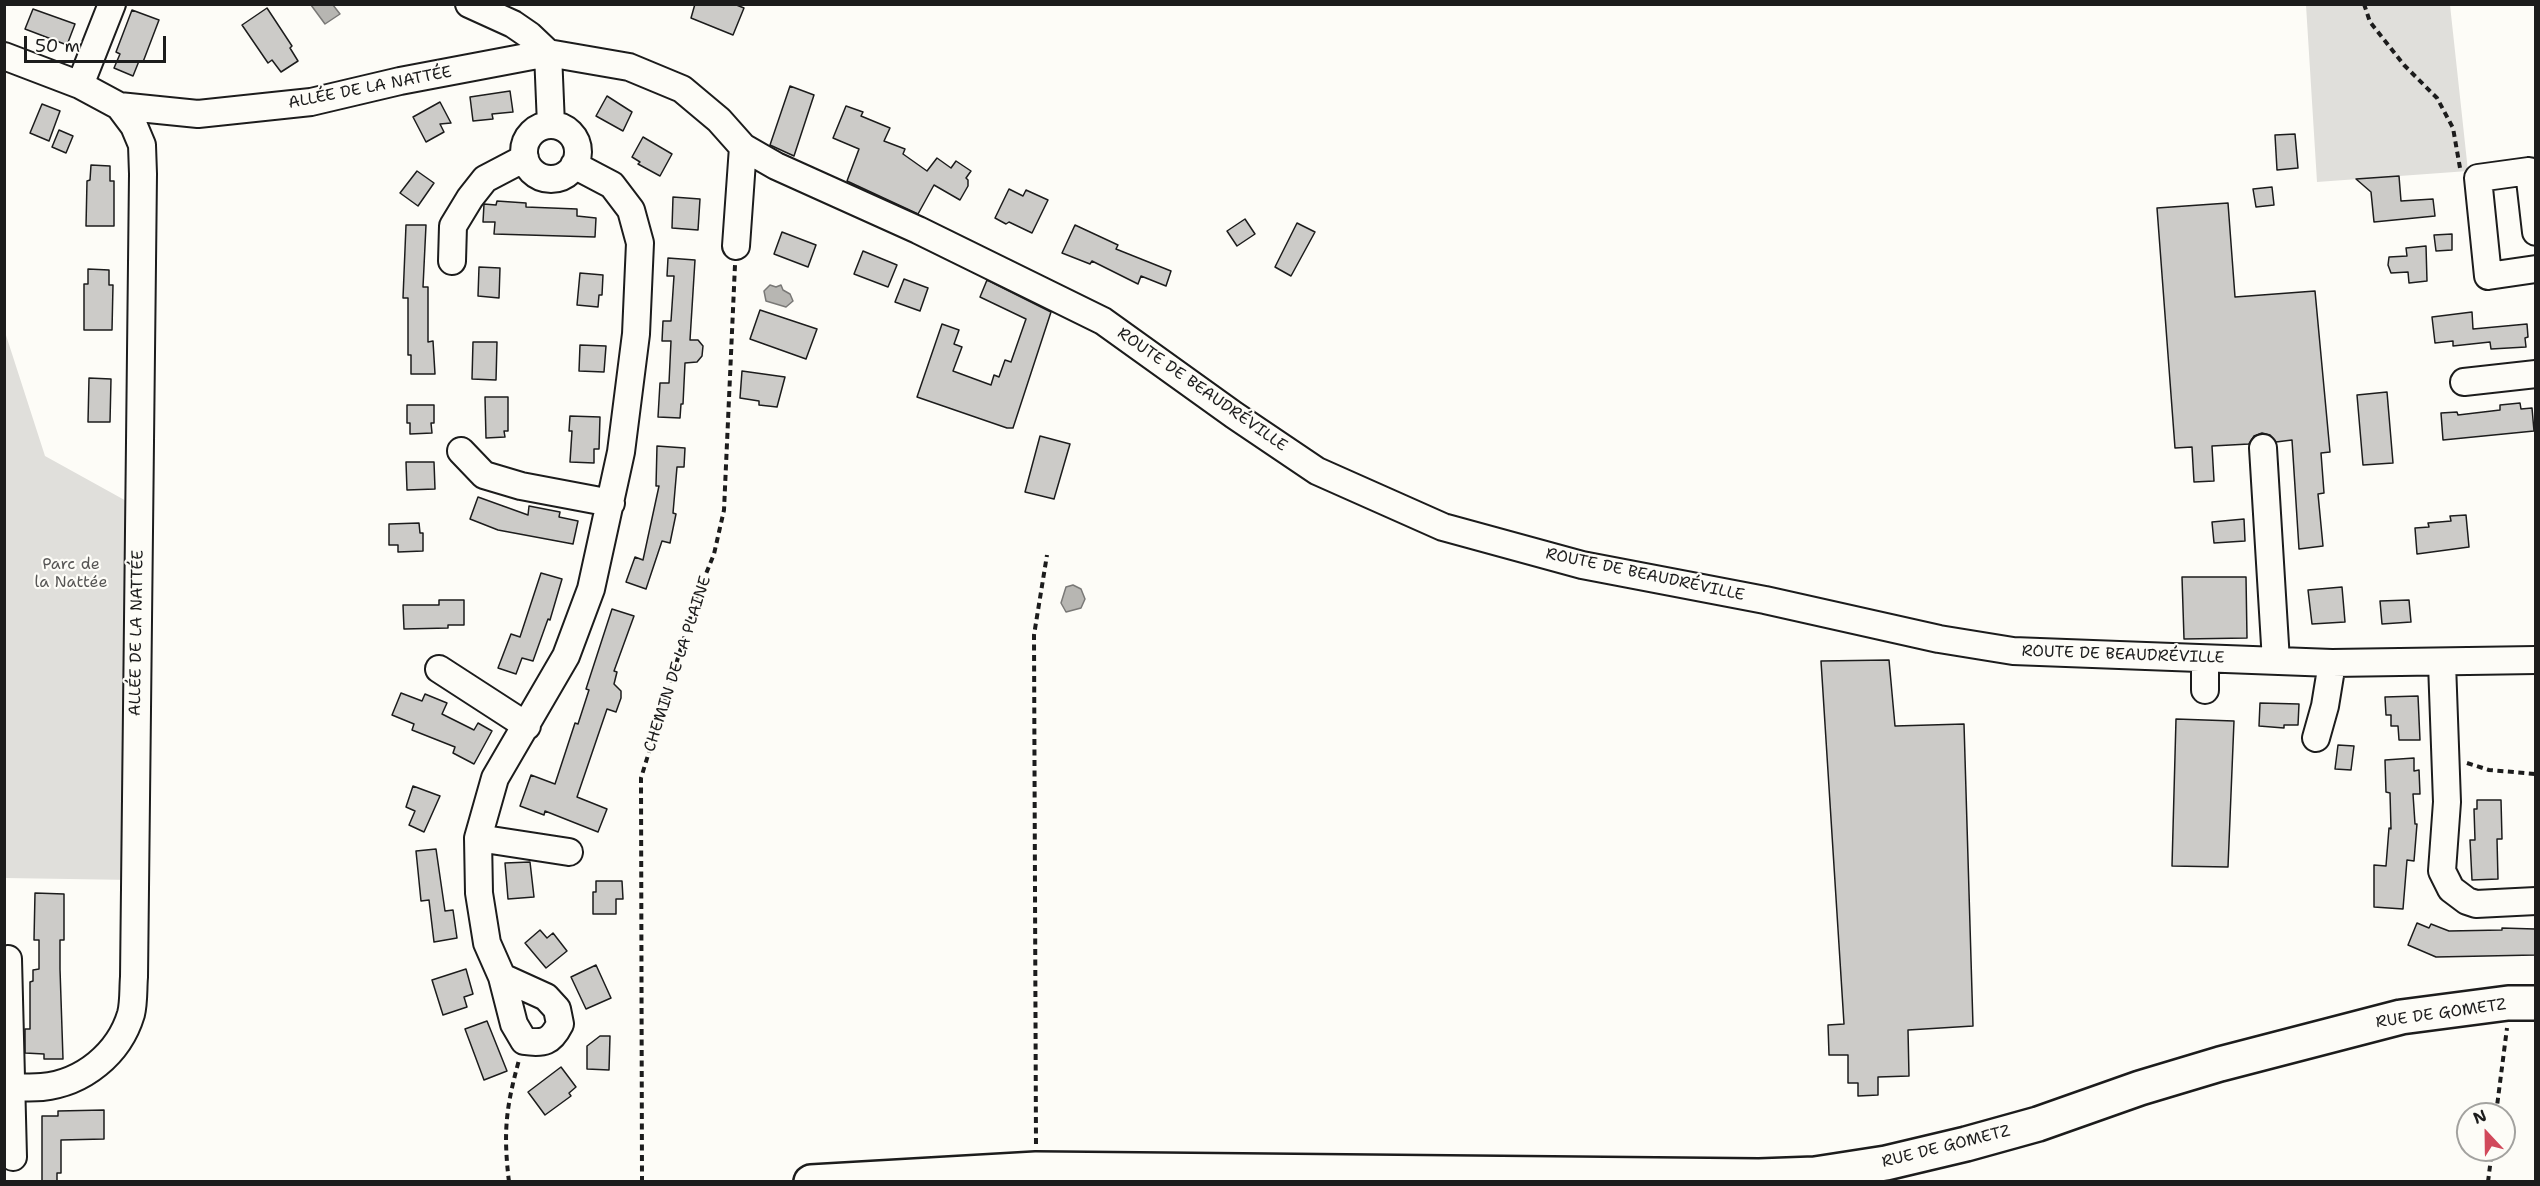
<!DOCTYPE html>
<meta charset="utf-8">
<style>
body{margin:0}
#map{position:relative;width:2540px;height:1186px;overflow:hidden;background:#fdfcf7;font-family:"Shantell Sans",sans-serif}
canvas{display:block}
.frame{position:absolute;inset:0;border:6px solid #1c1c1c;pointer-events:none}
.north{position:absolute;left:2456px;top:1102px;width:60px;height:60px;box-sizing:border-box;background:#fdfcf7;border:2px solid #a3a29f;border-radius:50%;rotate:338deg;font-size:16px;font-weight:700;line-height:24px;text-align:center;color:#1c1c1c}
.north::after{content:'';display:block;margin:auto;width:21px;height:27px;background:#d1495b;clip-path:polygon(50% 0,100% 100%,50% 72%,0 100%)}
.scale{position:absolute;left:24px;top:36px;width:142px;height:27px;box-sizing:border-box;border:3px solid #1c1c1c;border-top:0;padding-left:8px;font-size:18px;line-height:21px;white-space:nowrap;color:#1c1c1c;-webkit-text-stroke:4px #fdfcf7;paint-order:stroke}
</style>
<div id="map">
<canvas width="2540" height="1186"></canvas>
<div class="frame"></div>
<div class="north">N</div>
<div class="scale">50 m</div>
</div>
<script>
const context = document.querySelector('canvas').getContext('2d');
context.lineJoin = 'round';
function paint(path, color) { context.fillStyle = color; context.fill(path, 'evenodd'); }
function stroke(path, color, width, dash) { context.strokeStyle = color; context.lineWidth = width; context.lineCap = dash ? 'butt' : 'round'; context.setLineDash(dash || []); context.stroke(path); }
function label(font, color, halo, rows, align = 'center') {
  context.font = font + ' "Shantell Sans",sans-serif'; context.lineWidth = 4.5; context.setLineDash([]); context.textBaseline = 'middle'; context.strokeStyle = halo; context.fillStyle = color; for (const [text, x, y, turn = 0] of rows) {
    context.save(); context.translate(x, y); context.rotate((+turn || 0) * Math.PI / 180); context.textAlign = isNaN(turn) ? turn : align; if (halo) context.strokeText(text, 0, 0); context.fillText(text, 0, 0); context.restore();
  }
}
const green = new Path2D(`
 M2306,5H2450L2468,171L2317,182Z
 M4,329L45,456L139,508L133,880L5,878Z`);
const water = new Path2D(`
 M311,5H333L340,14L325,24Z
 M770,285L776,287L781,285L783,290L790,294L793,301L786,307L766,301L764,291Z
 M1073,585L1081,589L1085,599L1081,608L1066,612L1061,603L1066,587Z`);
const building = new Path2D(`
 M695,4H734L744,8L733,35L691,18Z
 M267,8L292,46L290,48L298,61L281,72L272,60L268,63L242,25Z
 M33,9L75,24L67,45L25,29Z
 M132,10L159,20L143,62L139,61L133,76L114,68L120,54L116,52Z
 M790,86L814,95L794,156L770,145Z
 M510,91L513,112L492,114L493,119L473,121L470,97Z
 M607,96L632,112L623,131L596,116Z
 M440,102L451,123L440,124L444,132L426,142L413,117Z
 M42,104L60,111L49,141L30,133Z
 M846,106L863,112L861,116L890,128L884,141L905,149L903,154L927,171L937,158L951,168L956,161L971,171L966,178L968,180V186L960,200L934,185L918,214L847,181L859,149L833,138Z
 M59,130L73,136L66,153L52,147Z
 M2295,134L2298,168L2277,170L2275,135Z
 M643,137L672,154L660,176L638,164L640,162L632,157Z
 M91,165L110,166V181H114V226H86L87,181L90,180Z
 M417,171L434,183L418,206L400,193Z
 M2399,176L2401,201L2433,199L2435,216L2374,222L2371,192L2356,179Z
 M2272,187L2274,205L2256,207L2253,189Z
 M1009,189L1023,196L1026,190L1048,200L1032,233L1009,222L1006,224L995,218Z
 M673,197L700,199L698,230L672,228Z
 M497,201L526,203V207L577,209V216L596,218L595,237L494,234L495,222H483L484,204L496,205Z
 M2228,203L2235,297L2315,291L2330,452L2321,453L2324,493L2318,494L2323,546L2299,549L2292,440L2276,442L2270,435L2262,433L2254,436L2249,444L2212,446L2214,481L2194,482L2192,447L2175,448L2157,208Z
 M1245,219L1255,234L1237,246L1227,231Z
 M1297,223L1315,232L1291,276L1275,267Z
 M406,225H426L423,287H428V342L433,341L435,374H411V355H408V298H403Z
 M1075,225L1118,245L1116,249L1171,271L1166,286L1141,276L1138,284L1092,261L1090,264L1062,253Z
 M782,232L816,245L808,267L774,254Z
 M2452,234V250L2436,251L2434,235Z
 M2426,246L2427,281L2409,283L2408,272L2391,273L2388,265L2389,257L2407,256L2406,248Z
 M863,251L897,265L888,287L854,274Z
 M668,258L695,260L690,340H698L703,346L702,356L697,362L685,363L683,404H681L680,418L658,417L660,383H669L671,341H662L663,321H671L674,276H667Z
 M479,267L500,268L499,298L478,296Z
 M88,269L109,270V285H113L112,330H84V284H88Z
 M580,273L603,275L602,295H599L598,307L577,305Z
 M904,279L928,288L920,311L895,302Z
 M987,280L1051,312L1013,428H1007L917,397L942,324L959,330L954,344L962,347L953,371L991,385L994,375L999,377L1005,360L1011,362L1026,319L980,297Z
 M760,310L817,329L806,359L750,339Z
 M2472,312L2473,329L2527,324L2528,337L2525,338L2526,347L2491,349L2490,342L2453,346V341L2435,343L2432,317Z
 M473,342H497L496,380L472,379Z
 M580,345L606,346L604,372L579,371Z
 M742,371L785,377L777,407L759,405V401L740,398Z
 M89,378L111,379L110,422H88Z
 M2387,392L2393,463L2363,465L2357,395Z
 M485,397H508V431H504L505,437L486,438Z
 M2520,403L2521,409L2532,408L2534,431L2443,440L2441,413L2457,412L2458,415L2500,410V405Z
 M407,405H434V423H431L432,433L410,434V423H407Z
 M570,416L600,417L599,449H594V463L570,462L572,431H569Z
 M1040,436L1070,444L1054,499L1025,492Z
 M657,446L685,448L684,467H677L673,513L676,514L670,543L662,541L646,589L626,582L635,557L643,560L659,486H656Z
 M406,462H434L435,489L407,490Z
 M478,497L528,515L529,506L560,512L559,517L578,521L573,544L498,530L470,519Z
 M2466,515L2469,547L2417,554L2415,528L2429,527L2428,523L2451,521L2450,516Z
 M2244,519L2245,541L2214,543L2212,522Z
 M419,523L420,533H423V551L398,552V545H389V524Z
 M541,573L562,579L550,620L548,619L533,661L522,658L516,674L498,668L511,634L520,637Z
 M2182,577H2246L2247,638L2184,639Z
 M2342,587L2345,622L2312,624L2308,590Z
 M439,600H464V625H448V628L404,629L403,605H439Z
 M2409,600L2411,622L2382,624L2380,601Z
 M612,609L634,616L614,671L617,672L614,684L621,691V698L616,712L607,709L577,797L607,809L598,832L545,811L544,815L520,806L531,775L555,784L575,723L578,724L589,690L586,689Z
 M1889,660L1895,726L1964,724L1973,1026L1908,1030L1909,1076L1878,1077V1095L1858,1096V1083H1848V1055H1829L1828,1025L1844,1024L1821,661Z
 M401,693L422,701L425,694L447,703L442,714L474,730L478,723L492,731L474,764L453,753L455,747L412,730L414,724L392,715Z
 M2418,696L2420,740H2399L2398,726H2391V715H2386L2385,697Z
 M2260,703L2299,704L2298,725H2284V728L2259,726Z
 M2176,719L2234,721L2228,867L2172,866Z
 M2338,745L2354,746L2351,770L2335,769Z
 M2414,758V771L2419,770L2420,794H2413L2415,824H2417L2414,861L2407,860L2403,909L2374,907V865L2386,866L2389,828L2391,829L2390,793L2386,792L2385,760Z
 M413,786L440,796L424,832L409,825L415,811L406,807Z
 M2477,800H2501L2502,839H2497L2498,879L2472,880L2470,840H2475L2474,809H2477Z
 M436,849L445,911L453,910L457,938L434,942L429,900L421,901L416,851Z
 M530,862L534,897L508,899L505,863Z
 M596,881H622L623,899H616V914H593V892H596Z
 M35,893L64,894V940H60V969L63,1059H44V1054L25,1053V1029H30V982L33,981V970L39,969V940H34Z
 M2417,923L2429,928L2431,924L2449,931L2502,930V928L2535,929V955L2436,957L2408,945Z
 M540,930L547,938L553,933L567,951L546,968L525,943Z
 M596,965L611,998L586,1009L571,977Z
 M466,969L473,994L464,997L467,1007L443,1015L432,980Z
 M487,1021L507,1071L484,1080L465,1029Z
 M600,1036H610L609,1070L587,1069V1046Z
 M561,1067L576,1087L569,1093L571,1096L545,1115L528,1092Z
 M104,1110V1139L61,1140V1173H57V1182H42V1116H58V1111Z`);
const path = new Path2D(`
 M2364,4L2370,22L2404,65L2437,98L2453,128L2460,168
 M2467,763L2489,770L2536,774
 M2496,1114L2507,1028
 M1036,1144L1034,635L1047,555
 M509,1182C503,1132 506,1107 519,1060
 M642,1182L641,778L697,596L714,554L724,510L735,265
 M2488,1182L2492,1150`);
const minor = new Path2D(`
 M469,4L513,24L529,35L548,53L629,67L682,89L719,120L743,147L776,166L918,230L1103,321L1234,415L1317,471L1443,527L1582,565L1765,600L1939,639L2013,651L2332,663L2536,660
 M4,56L80,85L119,106L134,126L142,145L143,174L134,977C133,988 134,1002 131,1014C119,1054 83,1083 42,1087C30,1088 17,1087 4,1087
 M80,85L112,4
 M119,106L198,114L311,102L400,81L548,53L551,125
 M524 152a27 27 0 1 1 54 0a27 27 0 1 1-54 0Z
 M2536,232L2529,171L2478,178L2488,276L2536,269
 M736,246L743,147
 M452,261L453,226L470,198L485,179L525,158
 M2464,382L2536,374
 M2263,448L2276,661
 M461,451L484,475L521,486L611,503
 M2205,659V690
 M2442,663L2447,802L2442,871L2451,889L2467,901L2476,904L2536,901
 M439,669L527,726
 M2316,738L2325,706L2332,663
 M478,838L569,852
 M8,959L13,1157
 M502,977L546,997L557,1009L560,1024C551,1042 544,1044 524,1041L514,1024L502,977L487,943L479,893L478,838L495,778L566,656L591,589L621,452L636,334L640,243L631,210L612,185L574,165`);
const major = new Path2D(`
 M811,1182L1036,1169L1759,1176L1815,1174L1886,1163L1966,1144L2038,1124L2140,1088L2220,1064L2401,1017L2508,1003H2536`);
const streetNames = [
 ["ALLÉE DE LA NATTÉE",370,88,-11],
 ["ROUTE DE BEAUDRÉVILLE",1202,390,35],
 ["ROUTE DE BEAUDRÉVILLE",1645,575,12],
 ["ALLÉE DE LA NATTÉE",137,633,-89],
 ["ROUTE DE BEAUDRÉVILLE",2123,655,2],
 ["CHEMIN DE LA PLAINE",678,664,-72],
 ["RUE DE GOMETZ",2441,1014,-8],
 ["RUE DE GOMETZ",1946,1147,-14]
];
const parkNames = [
 ["Parc de",71,565],
 ["la Nattée",71,583]
];
paint(green, '#e0dfdb');
paint(water, '#b7b6b2');
stroke(water, '#797876', 1.5);
paint(building, '#cccbc8');
stroke(building, '#1c1c1c', 1.5);
stroke(minor, '#1c1c1c', 30);
stroke(major, '#1c1c1c', 38);
stroke(path, '#1c1c1c', 4, [6, 4.5]);
stroke(minor, '#fdfcf7', 26);
stroke(major, '#fdfcf7', 33);
label('16px', '#1c1c1c', '#fdfcf7', streetNames);
label('16px', '#575655', '#fdfcf7', parkNames);
</script>
